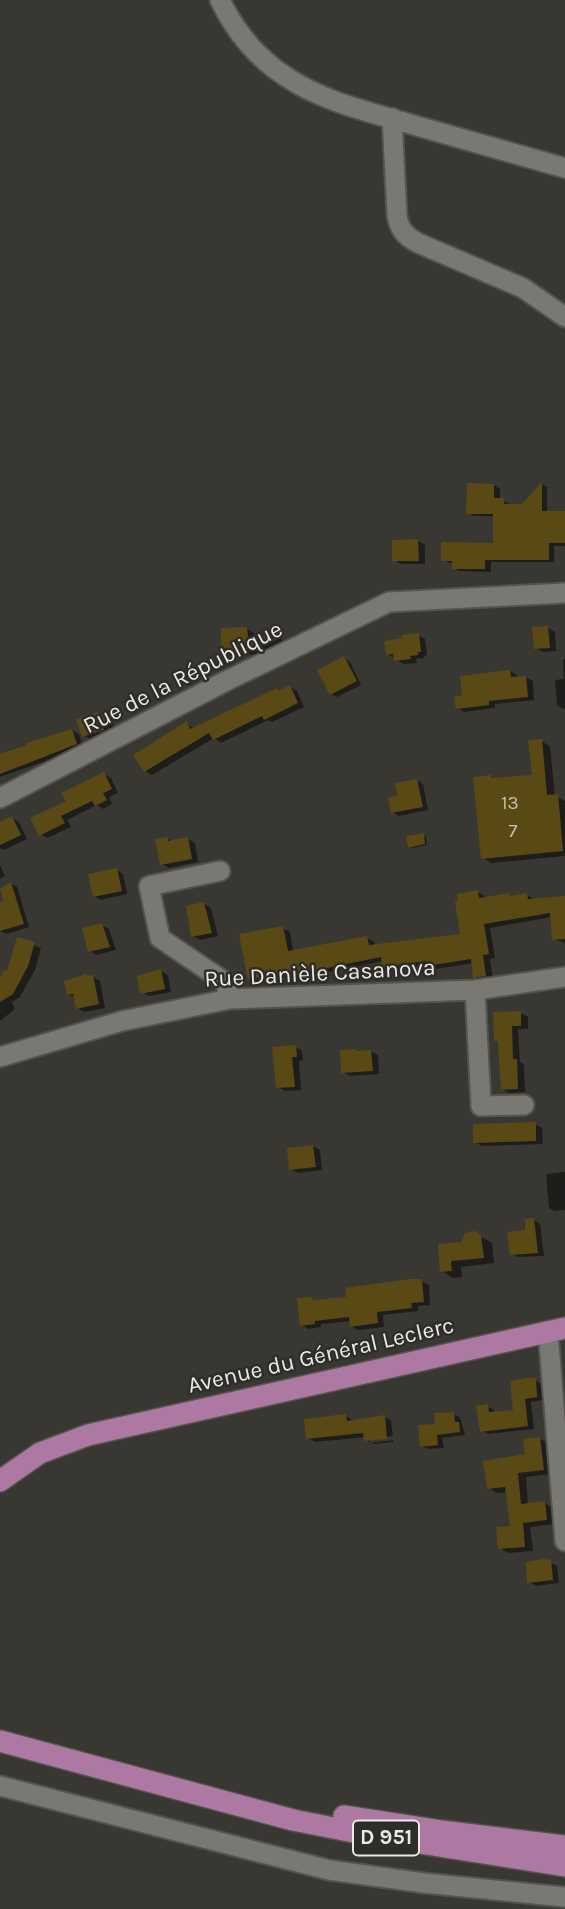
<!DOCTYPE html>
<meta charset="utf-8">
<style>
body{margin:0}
canvas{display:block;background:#383732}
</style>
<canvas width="565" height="1909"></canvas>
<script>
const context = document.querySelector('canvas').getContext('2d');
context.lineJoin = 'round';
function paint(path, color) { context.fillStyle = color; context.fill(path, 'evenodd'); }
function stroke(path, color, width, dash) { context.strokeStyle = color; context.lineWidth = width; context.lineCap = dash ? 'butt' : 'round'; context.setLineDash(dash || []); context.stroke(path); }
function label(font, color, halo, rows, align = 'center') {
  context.font = font + ' Karla,sans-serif'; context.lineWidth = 5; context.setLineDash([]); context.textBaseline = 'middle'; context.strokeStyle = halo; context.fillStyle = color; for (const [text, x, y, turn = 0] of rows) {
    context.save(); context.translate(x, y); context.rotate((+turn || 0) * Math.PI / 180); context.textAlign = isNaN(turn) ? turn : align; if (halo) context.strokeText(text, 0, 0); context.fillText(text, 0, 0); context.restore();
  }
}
const shadow = new Path2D(`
 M542,484L547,487V513H565V546H554V562H491V572L459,571L454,568V564L442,560L495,545V516H474L468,513L494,485L500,489V500L509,503V506H523Z
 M418,541L425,545V564H401L394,560Z
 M548,628L555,632L556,651L543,652L536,648Z
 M247,629L254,633V638L278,637L286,643L252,655L241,652H230L223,648Z
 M418,635L425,639L427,655L424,656L425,658L416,659L417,663L403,664L388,654L404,639Z
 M344,658L350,662L361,685L337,697L331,694Z
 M565,659V708L563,709L557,705L555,680L564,679L563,660Z
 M510,671L517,675V678L526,677L533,681L534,700L495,704V708L464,712L458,708L464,697Z
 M290,687L297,691L304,707L272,722L268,720L221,743L214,738L152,775L145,771L187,723L194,729Z
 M97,714L111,719L115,729L109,731V733L91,739L84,736Z
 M72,730L79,734L83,748L0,777V756Z
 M541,741L550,746L555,796L565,801V856L491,863L483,858L491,776L497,780L534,776Z
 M104,774L111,778L118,793L109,797L112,804L103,809L97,805L67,820L71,827L47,838L40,834L68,802Z
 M417,780L423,784L428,810L399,816L393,812L399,797Z
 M12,818L19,822L27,839L4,850L0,848V824Z
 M423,835L426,836L427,845L412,848L409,847Z
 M167,838L173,842L188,839L195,843L198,862L169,868L162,864Z
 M0,865L5,876L0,879Z
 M117,870L123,874L127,894L101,900L94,896Z
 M11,884L17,887L29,927L6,934L0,931V903L5,902Z
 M478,892L485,896V899L510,895L514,897L527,895L535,900L565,898V943L554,939L552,917L490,928L495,958L490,959L493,979L482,981L475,977L473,963L436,969L428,965L391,970L384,966L383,961L301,978L297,975L257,983L250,979L282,928L290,932L293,951L367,938L374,942L375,946L462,936Z
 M204,904L211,908L218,936L200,940L193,936Z
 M102,925L109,929L116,950L96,955L89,950Z
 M18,939L41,948L35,970L20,997L12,1002L15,1009L0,1021V981L9,973Z
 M161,971L168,975L171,992L149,996L142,992Z
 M93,977L100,981L105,1008L84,1012L77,1008L76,998L68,994Z
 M521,1013L528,1017V1029H518L520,1062L524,1064L525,1092L509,1093L502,1089L500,1042L496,1040Z
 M295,1047L302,1051L303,1060L299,1061L301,1090L285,1091L278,1087Z
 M370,1051L378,1055L379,1074L350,1076L343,1072Z
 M535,1124L542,1128L543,1144L482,1146L475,1142Z
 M313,1146L320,1150L322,1170L298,1173L291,1169Z
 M565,1172V1210L555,1211L549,1208L546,1174Z
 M534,1220L540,1224L544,1256L518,1257L512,1254Z
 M475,1233L492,1243L494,1263L461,1267L462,1277L453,1278L442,1271L462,1243Z
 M422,1281L429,1285L430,1305L418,1306V1311L383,1315L384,1327L358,1330L351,1326V1321L321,1324V1327L308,1329L301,1325L312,1299L317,1302L348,1299Z
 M535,1380L542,1384L543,1400L531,1402L534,1429L488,1434L481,1430L487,1406L494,1410L495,1414L515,1411Z
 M453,1414L460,1417L465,1435L442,1438L444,1448L428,1449L422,1446Z
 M346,1416L353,1421L385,1417L391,1421L393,1436L370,1439V1443L393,1440V1442L373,1444L366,1440V1437L315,1442L308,1438Z
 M540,1439L548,1443L551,1474L526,1477L528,1505L545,1503L553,1508L555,1524L530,1527L533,1551L508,1553L500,1548L511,1527L508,1492L497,1493L489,1488L527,1455Z
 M550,1562L557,1566L559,1583L536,1586L529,1582Z`);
const building = new Path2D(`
 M542,482V511H565V543H549V560H485V569H452V561H441V542L493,543V514H466L467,483L494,484V498H504V504H522Z
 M418,539L419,561H392V540Z
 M548,626L550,648L534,649L532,627Z
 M247,627L248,637L279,635V639L244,652L239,653L233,649H221V628Z
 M419,633L421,652H418V655L410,656L411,659L394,661L393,654L386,655L384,641L402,638L401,635Z
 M344,656L357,681L330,695L317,670Z
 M510,670L511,677L526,676L528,697L489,701V705L456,709L454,697L462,695L460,676Z
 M290,685L298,703L264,720L262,716L213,740L209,733L144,772L133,755L187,721L190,729L277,688L278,691Z
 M98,712L99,715L105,713L109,725L103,727L104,730L82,737L76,719Z
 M72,729L77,744L0,774V754L27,745L26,743Z
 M542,739L547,795L558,794L563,851L481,859L473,777L491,775L492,778L532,775L528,740Z
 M104,772L112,789L103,793L107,800L95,806L92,801L61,816L65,823L39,836L30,818L66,801L61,793Z
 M417,779L423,807L391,813L388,797L397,796L395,783Z
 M12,816L21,835L0,845V822Z
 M424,833L425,844L408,848L406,836Z
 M168,837V841L188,837L192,859L160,865L155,839Z
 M117,868L122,891L93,897L88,874Z
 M11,882L24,924L0,931V902L3,901L0,889Z
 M478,890L479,898L510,893V896L527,893L528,899L565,896V939L552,940L550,913L484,924L489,954L483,955L486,976L473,978L471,959L427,966L426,961L382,967L381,957L293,975L292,972L248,980L239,934L283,926L288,951L367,936L369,945L460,934L455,901H458L457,894Z
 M204,902L212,933L191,937L186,906Z
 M102,923L110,947L88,952L82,928Z
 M17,937L35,942L28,966L13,994L0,1002V977L4,970L7,971Z
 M161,969L165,989L140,994L137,976Z
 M87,974V976L93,975L99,1004L76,1009L73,994L67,995L64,981Z
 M521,1011V1026H512L513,1059H517L518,1089L501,1090L498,1041H494L493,1012Z
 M296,1045L297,1057H292L295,1087L276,1088L272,1047Z
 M356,1049V1051L371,1050L373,1071L341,1073L340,1050Z
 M536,1122V1141L473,1143V1124Z
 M313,1145L316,1167L289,1170L287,1148Z
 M534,1218L538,1253L510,1255L507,1232L525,1230V1219Z
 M475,1231L481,1235L484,1258L451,1261L452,1271L440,1272L438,1244L461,1242L465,1233Z
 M410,1279H422L424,1302L411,1303L412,1308L377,1312L378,1323L350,1327L349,1317L315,1321V1324L300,1326L297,1298L312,1297L313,1300L346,1297L345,1288Z
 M527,1378H536L537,1397L525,1399L528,1426L480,1432L476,1406L488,1404L489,1412L513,1410L510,1381Z
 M454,1412L455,1422H459L460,1432L437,1435L438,1445L420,1447L418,1425L435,1424L434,1413Z
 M346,1414L347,1421L385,1415L387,1439L364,1441L363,1433L306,1439L304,1419Z
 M540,1437L544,1470L518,1473L521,1504L545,1501L547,1520L523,1523L525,1547L498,1549L496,1527L510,1526L505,1487L487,1489L483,1461L525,1454L523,1439Z
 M543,1559L551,1560L553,1580L527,1583L526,1562Z`);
const minor = new Path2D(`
 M220,0C235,31 256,57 285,76C321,101 369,112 410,124C462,139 513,153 565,168
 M392,118L397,215C399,229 405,236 418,243L523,288L565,317
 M0,798L226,681L389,602L565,593
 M220,871L149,886L160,938L225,982L230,999
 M475,990L481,1106L524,1105
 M0,1057L122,1021L230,999L475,990L565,977
 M548,1332L565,1541
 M0,1786L329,1870L424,1883L565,1897`);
const major = new Path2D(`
 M0,1481L40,1453L88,1435L565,1328
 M0,1741L293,1820L369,1835L565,1866
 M344,1816L441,1831L565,1846`);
const numberNames = [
 ["13",510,804],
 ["7",513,832]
];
const shields = [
 [386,1838,66]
];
const shieldNames = [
 ["D 951",386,1838]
];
const streetNames = [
 ["Rue de la République",183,678,-27],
 ["Rue Danièle Casanova",320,974,-3],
 ["Avenue du Général Leclerc",321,1356,-13]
];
paint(shadow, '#0007');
paint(building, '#594915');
stroke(minor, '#55534e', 23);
stroke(major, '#55534e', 24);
stroke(minor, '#7a7872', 19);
stroke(major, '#ad79a3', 21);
label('19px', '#c6c1b2', null, numberNames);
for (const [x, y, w] of shields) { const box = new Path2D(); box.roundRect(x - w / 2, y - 17.5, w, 35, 5); context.fillStyle = '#2e2d28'; context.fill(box); stroke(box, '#eae9e6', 2); }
label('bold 21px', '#eae9e6', null, shieldNames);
label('23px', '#eae9e6', '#2e2d28', streetNames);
</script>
